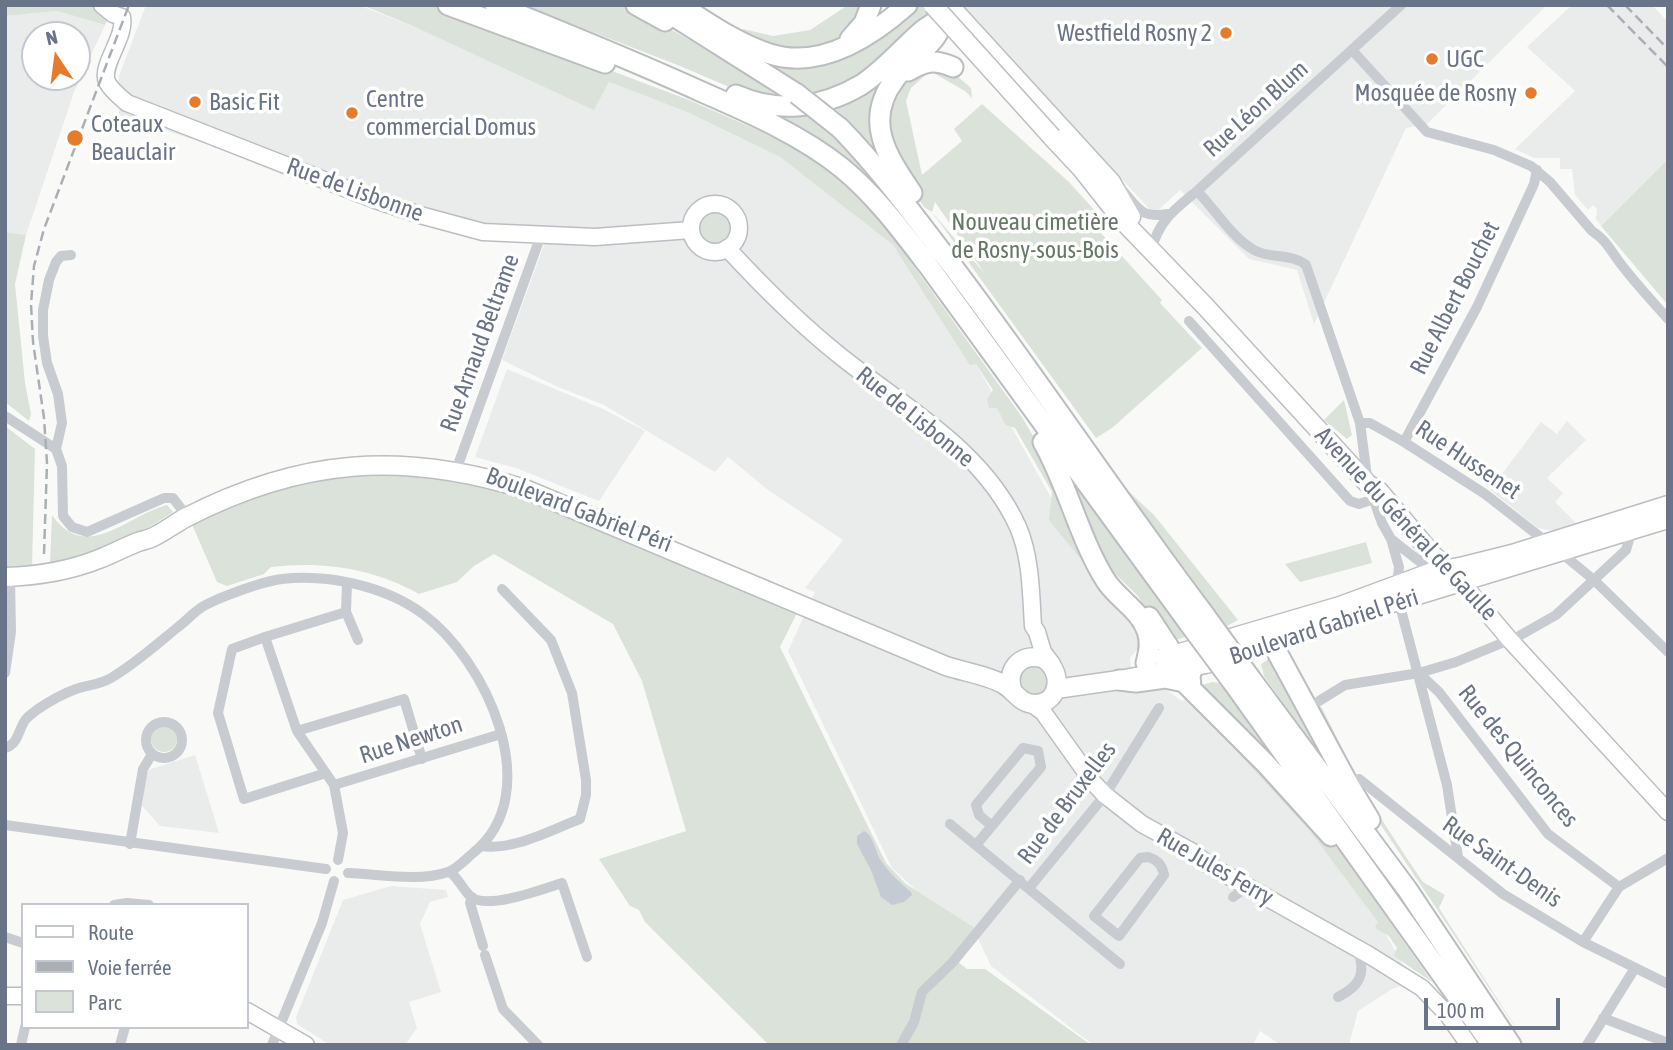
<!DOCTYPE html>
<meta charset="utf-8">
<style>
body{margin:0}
#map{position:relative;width:1673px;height:1050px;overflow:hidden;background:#f9faf8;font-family:"Asap Condensed",sans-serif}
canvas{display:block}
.frame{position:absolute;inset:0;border:7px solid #697489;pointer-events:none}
.legend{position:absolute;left:21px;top:903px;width:228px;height:126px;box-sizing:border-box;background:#fff;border:2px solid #c3c7d0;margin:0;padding:9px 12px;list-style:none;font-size:21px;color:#697489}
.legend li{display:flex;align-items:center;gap:14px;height:35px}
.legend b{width:35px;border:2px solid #c3c7d0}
.north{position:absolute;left:21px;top:21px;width:70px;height:70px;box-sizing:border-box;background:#fff;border:2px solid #c3c7d0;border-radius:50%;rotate:347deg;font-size:19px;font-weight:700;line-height:28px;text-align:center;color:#697489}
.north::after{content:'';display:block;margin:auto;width:24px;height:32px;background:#e57c2d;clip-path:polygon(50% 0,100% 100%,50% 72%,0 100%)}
.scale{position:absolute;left:1424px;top:998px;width:136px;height:32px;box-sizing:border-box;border:4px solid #697489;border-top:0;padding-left:9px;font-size:21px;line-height:24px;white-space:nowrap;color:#697489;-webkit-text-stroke:5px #fff;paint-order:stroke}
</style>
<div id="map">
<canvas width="1673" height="1050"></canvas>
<div class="frame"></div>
<ul class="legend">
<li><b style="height:9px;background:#fff"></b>Route</li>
<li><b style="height:9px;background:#aaaeb5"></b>Voie ferrée</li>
<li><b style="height:19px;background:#dae2d9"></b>Parc</li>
</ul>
<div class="north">N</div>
<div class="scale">100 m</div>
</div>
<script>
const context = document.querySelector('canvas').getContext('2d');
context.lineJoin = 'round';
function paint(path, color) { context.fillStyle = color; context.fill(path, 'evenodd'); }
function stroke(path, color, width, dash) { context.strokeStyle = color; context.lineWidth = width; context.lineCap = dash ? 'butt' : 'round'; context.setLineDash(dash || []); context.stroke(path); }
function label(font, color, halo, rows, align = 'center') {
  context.font = font + ' "Asap Condensed",sans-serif'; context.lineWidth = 7; context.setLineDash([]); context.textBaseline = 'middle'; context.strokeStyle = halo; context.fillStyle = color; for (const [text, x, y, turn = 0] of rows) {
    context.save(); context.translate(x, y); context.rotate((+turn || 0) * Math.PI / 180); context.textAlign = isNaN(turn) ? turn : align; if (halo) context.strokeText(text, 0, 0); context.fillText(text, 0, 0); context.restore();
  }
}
const built = new Path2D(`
 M146,5H358L415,27L594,109L609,82L687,112L780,157L893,245L976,364L1103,590L1134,622L1141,639L1140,646L1130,658L1134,687L1158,684L1182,701L1192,696L1311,827L1372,910L1413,982L1392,989L1358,1011L1349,1045H1281L1260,1031L1253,1045H1093L991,966L972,926L918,892L892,868L788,651L815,592L805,588L843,540L768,490L728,457L715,472L604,405L558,387L502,360L545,242L423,223L293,179L206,144L119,115V76Z
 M961,5H1547L1427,124L1406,128L1314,324L1297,270L1249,259L1180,190L1154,214Z
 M1572,5H1652L1668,22V159L1601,226L1596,219L1597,209L1593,205L1588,210L1575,195L1572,169H1560V158H1534L1515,149L1575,91L1527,47Z
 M57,11L105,25L74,92L26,235L5,232V16ZM35,35H77V77H35Z
 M507,369L603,409L645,431L599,501L516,468L475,457Z
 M1567,421L1586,440L1547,478L1563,493L1555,502L1578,525L1559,532L1538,528L1490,490L1541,422L1557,434Z
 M195,755L219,833L160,826L142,806L146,773L151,769Z
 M391,886L446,890L448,897L430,902L420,924L441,992L409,1002L417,1028L405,1045H330L297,1024L296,1017L343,900Z`);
const green = new Path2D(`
 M5,5H94L108,19L105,25L57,11L5,16Z
 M362,5H437L689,100L762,132L817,160L850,186L898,239L918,272L1022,417L1039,446L1097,579L1049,520L1052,492L1015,428L1006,425L997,408H989L987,399L993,390L976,364L970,365L893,245L780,157L687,112L609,82L594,110L415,27Z
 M523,5H625L681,35L792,101L755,98L680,66Z
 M848,5H865C861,13 858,24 852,30C838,44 808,52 789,50C772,49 756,40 741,33L743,29L773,36L810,30Z
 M915,5H922L928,12L923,22L860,76L820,96L754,55L790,64Z
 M927,64L949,69L971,88L972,98L965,91L930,71L911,88L906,101L922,175L962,141L954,129L982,104L1069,182L1106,223L1099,231L1162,300L1160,303L1202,348L1112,428L1096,438L932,212L924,207C904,173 873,133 895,92C902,80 916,72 927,64ZM935,202L985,274L932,212Z
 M890,71L885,165L862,137L832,105Z
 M762,112H807L835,133L913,226L910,228Z
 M1668,159V305L1601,226Z
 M698 228a17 17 0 1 1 34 0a17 17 0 1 1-34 0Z
 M5,232L26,235L15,284L25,383L31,414L29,421L5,402Z
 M1344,400L1352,435L1347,439L1324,420Z
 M5,426L35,449L32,567L5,569Z
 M1060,459L1188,636L1170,642L1137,595L1109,568L1093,547Z
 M351,475H434L509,493L797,613L780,647L886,863L906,884L972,926L974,929L953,958L967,969H985L1091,1045H769L645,922L639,910L630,906L599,859L686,831L642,681L613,624L494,554L474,566L457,582L419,594C373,568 323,561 271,567L264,574L227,586L217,582L191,522L270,489Z
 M1126,489L1154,515L1238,620L1227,626Z
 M167,505L173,512C132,539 98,553 50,564L52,515C86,564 126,516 167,505Z
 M1366,542L1372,563L1300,582L1285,564Z
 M1284,650L1323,710L1364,792L1404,854L1423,882L1445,895L1439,908L1527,1045L1369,807Z
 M1269,659L1340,779V784L1264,676L1261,664Z
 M1019 680a15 15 0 1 1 30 0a15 15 0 1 1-30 0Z
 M1212,682L1221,683L1226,687L1306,794L1199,686Z
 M1188,698L1341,852L1432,982L1394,956L1397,948L1389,936L1375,928L1378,922L1310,831Z
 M151 739a13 13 0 1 1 26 0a13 13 0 1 1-26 0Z`);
const water = new Path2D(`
 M864,831C873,835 875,850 880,859C889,873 899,882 911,892L912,895L904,902L892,905L881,897L871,870L857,844V836Z`);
const street = new Path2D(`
 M1352,50L1427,132L1494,150L1531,166L1550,182L1592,231C1608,241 1612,254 1624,268C1638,286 1653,302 1668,319
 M1197,191C1215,209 1231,237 1254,250C1270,259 1291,253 1306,265L1360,423L1368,484L1382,523L1391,539L1399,567L1397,584
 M1124,192C1139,210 1142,218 1168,214
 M1151,251C1159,220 1174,210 1197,191L1401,5
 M71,255L61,256L56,262L49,280L43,310V336L47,363L58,394L62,423L56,449L62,466L63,516L72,527L87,532L164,498H173L183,511
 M1189,321L1350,501L1359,504L1374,499
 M5,416L56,449
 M1360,423H1370L1404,442L1485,494L1548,543
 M1404,442L1477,307L1534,184L1537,170
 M458,465L541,235
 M1391,539L1433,572
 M1560,552L1594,580L1668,652
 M1399,602L1447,785L1458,857
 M346,612L358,640
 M265,637L232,649L218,713L244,799L326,773
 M5,673L11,632L10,577
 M1419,673L1439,692L1548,834L1619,887
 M1319,701L1345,685L1419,673L1456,662L1519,636L1556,615L1626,550L1629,540L1626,529
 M146 740a18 18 0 1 1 36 0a18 18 0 1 1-36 0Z
 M297,731L404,699L422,759
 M5,748C19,744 18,729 26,719C29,716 34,712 38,709C50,701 62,694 76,689C88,685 99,685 111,678C135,664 156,645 178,627C186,621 194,612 202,607C219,597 264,581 282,579C329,574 385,586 423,614C486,660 548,793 473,853C466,859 457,869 448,872C420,882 377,874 348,873
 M1359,779L1503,894L1583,942L1668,984
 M334,785L501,734
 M950,824L1120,964
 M5,825L326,869
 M130,844L143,769L152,754
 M976,845L1041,767L1038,751L1023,748L976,805L979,815L992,826
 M481,846C514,851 550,830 580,819L586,795V780L572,693L551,640L502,589
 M1148,857C1158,860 1162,865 1164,875L1119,936L1094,916L1140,858Z
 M338,860L343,833L334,785L297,731L265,637L346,612L347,583
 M450,872C459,879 463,890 471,897C488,910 543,889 562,883L587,957
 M1029,888L1105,795L1159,708
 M472,897L470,903L483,946
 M1233,897L1243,890H1251
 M114,905L127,903L149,905
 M5,937L23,943
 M1583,942L1619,887L1668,858
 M485,955L503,1009L538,1045
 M1338,997C1362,985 1366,972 1357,948
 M1603,1018L1668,1043
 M21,1045L25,1027
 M120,1045L125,1027
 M272,1045L322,923L334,881
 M901,1045L914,1022L922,992L952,963L1020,880
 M1587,1045L1635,968`);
const secondary = new Path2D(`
 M102,5L113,14L122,17
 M122,17C126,38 100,65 107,82C111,90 120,97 127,103L375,200L420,215L483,232L595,237L691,230
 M691 228a24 24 0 1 1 48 0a24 24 0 1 1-48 0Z
 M727,248C762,286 799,323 839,355C902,406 983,449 1018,527C1031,557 1031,593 1033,626L1037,632L1043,652L1052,664
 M1471,576L1462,583L1510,640L1668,812
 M1032,704L1043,712L1085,771L1086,775L1105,795L1142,824L1191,851L1209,865L1369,955L1422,988L1448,1015L1469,1045
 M5,996H23
 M247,1011L306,1045`);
const primary = new Path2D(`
 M949,5L1111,182L1131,217
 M1052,137L1081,168L1122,220L1205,306L1368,484L1379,491L1432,554L1452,573
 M5,577C37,576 69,571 99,559C112,554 125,547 138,542C143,540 148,540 153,537C164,532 174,524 185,518C301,458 402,451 525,489L946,666C964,672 987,675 1003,684C1015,691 1020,704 1035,704C1062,703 1063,668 1042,658C1019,653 1005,671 1013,692
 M1163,658L1340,606L1432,572L1464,566L1512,554L1668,505
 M1056,689L1119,680L1206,664L1238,655L1300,631L1668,519`);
const highway = new Path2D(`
 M448,5L605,63
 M495,5C565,33 634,61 702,92C750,113 801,135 842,168C875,195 901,230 927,264L1188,622
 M636,5L665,21
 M656,5L797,94
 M680,5C708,23 738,44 770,54C821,70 871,37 907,5
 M850,39L864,23L871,5
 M908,71C925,61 934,59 953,67
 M736,95C778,114 822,108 861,85C883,71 902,48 922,31C932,23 944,18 954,10
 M840,128C881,170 915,217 951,264C1038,379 1117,499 1204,614
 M912,193C887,156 863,121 895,79C905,64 922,54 933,40C939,33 942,24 947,16
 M1043,442C1068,486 1079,538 1106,581C1118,599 1140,610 1147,631C1151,642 1149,652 1146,663
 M1149,617L1174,655
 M1278,639L1275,644L1278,654L1350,787L1370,820
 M1251,679L1407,889L1511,1045
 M1119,680L1136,682L1165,678L1184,682L1265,763L1331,836
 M1234,684L1492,1045
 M1191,688L1190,676L1194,664`);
const rail = new Path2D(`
 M1607,5L1668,67
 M1625,5L1668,49
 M44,554L47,463L44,418L33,342L31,304L34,266L44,229L129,5`);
const primaryBridge = new Path2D(`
 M933,5L1052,137`);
const highwayBridge = new Path2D(`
 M797,94L840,128
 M1204,614L1251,679
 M1188,622L1234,684`);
const markers = [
 [1226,33,7,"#e57c2d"],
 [1432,59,7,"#e57c2d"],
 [1531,93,7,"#e57c2d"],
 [195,102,7,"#e57c2d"],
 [352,113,7,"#e57c2d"],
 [75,138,9,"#e57c2d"]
];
const poiNames = [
 ["Westfield Rosny 2",1212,33,"right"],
 ["UGC",1446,59],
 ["Mosquée de Rosny",1517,93,"right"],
 ["Centre",366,99],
 ["commercial Domus",366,127],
 ["Basic Fit",209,102],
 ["Coteaux",91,124],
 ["Beauclair",91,152]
];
const streetNames = [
 ["Rue Léon Blum",1256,109,-42],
 ["Rue de Lisbonne",355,190,20],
 ["Rue Albert Bouchet",1455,298,-63],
 ["Rue Arnaud Beltrame",480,343,-70],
 ["Rue de Lisbonne",915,417,39],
 ["Rue Hussenet",1468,460,34],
 ["Boulevard Gabriel Péri",579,510,21],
 ["Avenue du Général de Gaulle",1406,524,47],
 ["Boulevard Gabriel Péri",1324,627,-18],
 ["Rue Newton",411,740,-18],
 ["Rue des Quinconces",1518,756,51],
 ["Rue de Bruxelles",1067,803,-53],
 ["Rue Saint-Denis",1502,862,35],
 ["Rue Jules Ferry",1215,867,30]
];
const parkNames = [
 ["Nouveau cimetière",1035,222],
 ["de Rosny-sous-Bois",1035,250]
];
paint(built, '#eaebeb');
paint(green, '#dae2d9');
paint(water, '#c5cbd2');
stroke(secondary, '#babec4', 19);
stroke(primary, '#bbbec3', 21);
stroke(highway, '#bbbdc1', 23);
stroke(street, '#c8cbcf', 10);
stroke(secondary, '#fff', 16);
stroke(primary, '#fff', 18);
stroke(highway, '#fff', 19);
stroke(rail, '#aaaeb5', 2.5, [10, 5]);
stroke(primaryBridge, '#bbbec3', 21, []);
stroke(highwayBridge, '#bbbdc1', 23, []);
stroke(primaryBridge, '#fff', 18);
stroke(highwayBridge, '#fff', 19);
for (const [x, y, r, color] of markers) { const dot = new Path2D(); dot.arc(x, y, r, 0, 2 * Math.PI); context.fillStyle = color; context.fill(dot); stroke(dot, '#fff', 2.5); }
label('24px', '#697489', '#fff', poiNames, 'left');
label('24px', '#697489', '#fff', streetNames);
label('24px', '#647a64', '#fff', parkNames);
</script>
